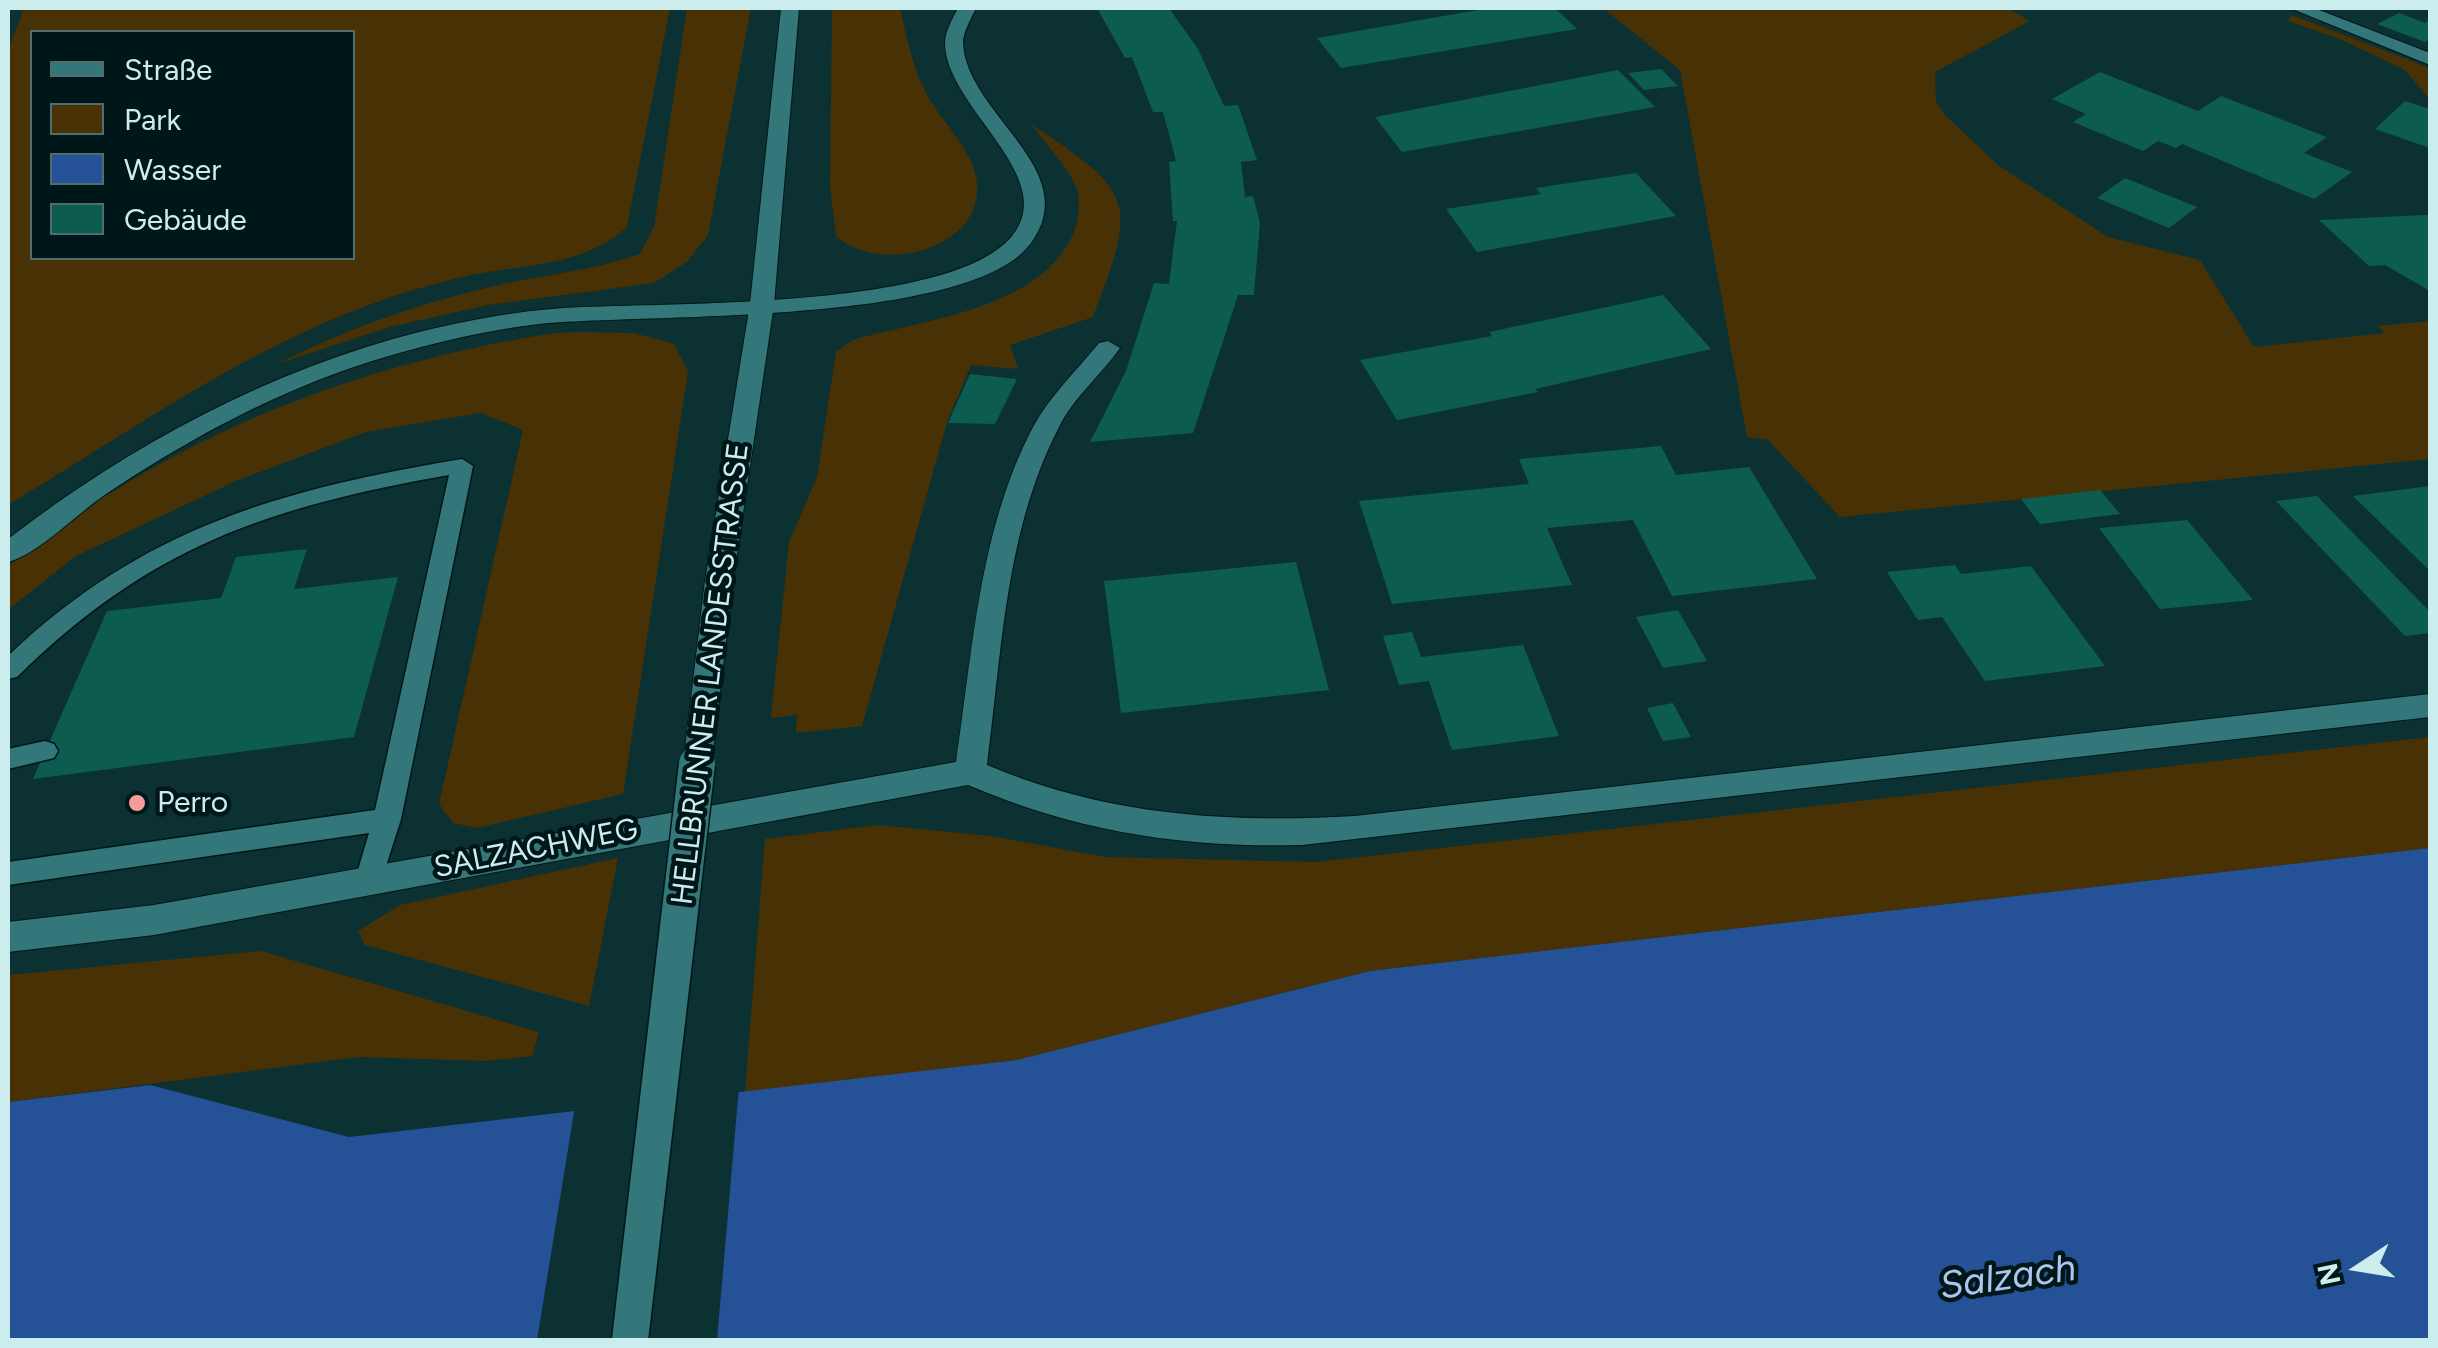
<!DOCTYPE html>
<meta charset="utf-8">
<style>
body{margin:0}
#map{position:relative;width:2438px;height:1348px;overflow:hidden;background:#0c3132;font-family:Figtree,sans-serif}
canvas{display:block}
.frame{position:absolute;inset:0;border:10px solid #ccedee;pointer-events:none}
.legend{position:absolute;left:30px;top:30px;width:325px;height:230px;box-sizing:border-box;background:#001719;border:2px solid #526d6e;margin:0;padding:12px 18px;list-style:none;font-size:30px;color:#ccedee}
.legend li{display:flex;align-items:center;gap:20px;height:50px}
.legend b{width:50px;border:2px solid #526d6e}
.north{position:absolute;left:2308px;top:1218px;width:100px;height:100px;-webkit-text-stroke:8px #001719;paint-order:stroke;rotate:258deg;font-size:28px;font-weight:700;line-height:40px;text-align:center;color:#ccedee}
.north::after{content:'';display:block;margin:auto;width:35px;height:45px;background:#ccedee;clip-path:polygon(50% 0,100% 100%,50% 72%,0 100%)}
</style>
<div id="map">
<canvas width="2438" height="1348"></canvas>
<div class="frame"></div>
<ul class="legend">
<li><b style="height:12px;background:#34777a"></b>Straße</li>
<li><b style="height:28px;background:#473105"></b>Park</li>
<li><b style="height:28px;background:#255297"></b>Wasser</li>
<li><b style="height:28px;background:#0d5c50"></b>Gebäude</li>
</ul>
<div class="north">N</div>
</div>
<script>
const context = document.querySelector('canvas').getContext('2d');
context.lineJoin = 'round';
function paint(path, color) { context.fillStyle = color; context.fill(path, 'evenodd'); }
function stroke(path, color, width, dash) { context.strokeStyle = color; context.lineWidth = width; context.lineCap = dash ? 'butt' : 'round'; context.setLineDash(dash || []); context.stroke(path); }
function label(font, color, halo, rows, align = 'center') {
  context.font = font + ' Figtree,sans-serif'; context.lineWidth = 9; context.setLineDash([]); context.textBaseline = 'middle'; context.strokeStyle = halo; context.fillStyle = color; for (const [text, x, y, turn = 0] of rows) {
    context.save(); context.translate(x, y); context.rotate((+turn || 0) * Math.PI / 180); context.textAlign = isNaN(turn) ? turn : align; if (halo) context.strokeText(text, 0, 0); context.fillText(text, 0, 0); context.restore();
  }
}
const green = new Path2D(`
 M24,8H670L627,227C583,268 518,264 462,277C288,317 158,415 8,505V51ZM32,32H352V258H32Z
 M687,8H751L708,235L687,262L654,283L488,305L390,327L277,364C349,327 424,302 503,284C550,274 595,270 640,254L654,227Z
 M832,8H900C906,34 912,64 924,89C939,120 974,149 977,183C983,251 878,275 836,236L830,187Z
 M1603,8H2007L2030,21L1935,72L1936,102L1944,114L1998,165L2108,237L2200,260L2254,347L2385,333L2377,326L2430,321V459L1840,517L1768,440L1747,437L1680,70Z
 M2292,15L2430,68V100L2405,70L2342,40L2288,21Z
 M1031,124C1135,193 1138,200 1093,317L1010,345L1018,369L971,365L947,422L862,726L796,733L797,715L771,718L789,542L817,477L836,352L853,340C924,319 1041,310 1074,232C1079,220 1081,199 1076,187C1066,164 1046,144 1031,124Z
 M634,333L674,344L688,372L623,794L477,828L453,823L439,804L523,430L481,413L366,432L236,481L76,556L8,610V567C161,441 347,367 542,335C572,330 604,333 634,333Z
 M2430,737V848L1370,971L1017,1060L745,1092L765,839L879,825L990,836L1106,857L1316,862Z
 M618,858L589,1006L365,945L358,931L400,905Z
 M261,951L539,1032L532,1056L487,1061L359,1057L8,1102V975Z`);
const water = new Path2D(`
 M2430,848V1340H8V1102L150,1085L349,1137L1017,1060L1370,971Z`);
const pier = new Path2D(`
 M739,1087L717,1340H537L575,1106Z`);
const building = new Path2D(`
 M1097,8H1169L1198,49L1224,106L1238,105L1257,160L1241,162L1245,197L1253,196L1260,223L1254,295H1238L1193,433L1090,442L1126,371L1154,283L1169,284L1177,221H1173L1169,162L1176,161L1163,112H1153L1132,57L1125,58Z
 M1475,8H1555L1577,29L1341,68L1317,38L1478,10Z
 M2399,13L2425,23L2430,20V39L2425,42L2377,24Z
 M1661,69L1678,86L1644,90L1628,73Z
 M1618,70L1655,107L1402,152L1375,117Z
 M2100,72L2198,111L2221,96L2327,137L2304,153L2352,172L2314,199L2182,144L2176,148L2158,141L2143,151L2073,122L2086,114L2052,99Z
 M2405,101L2430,109V148L2375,129Z
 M1636,173L1676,216L1477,252L1446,209L1541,194L1536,188Z
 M2125,178L2197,207L2169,228L2097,198Z
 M2425,215H2430V291L2385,265L2369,266L2319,220Z
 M1663,295L1711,349L1535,389L1538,392L1397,420L1360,360L1492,336L1489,332Z
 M970,374L1017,379L995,424L948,423Z
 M1661,446L1676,475L1749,467L1817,579L1672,596L1633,520L1547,528L1572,585L1392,604L1359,501L1529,484L1519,459Z
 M2430,486V571L2353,496Z
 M2100,490L2120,514L2040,524L2021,499Z
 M2317,496L2430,612V633L2405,636L2276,501Z
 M2187,520L2253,600L2160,609L2099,528Z
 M307,549L294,589L398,577L354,737L33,779L107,611L221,598L236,557Z
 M1296,562L1329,690L1121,713L1104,581Z
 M1955,565L1961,574L2031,566L2105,666L1985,681L1942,617L1918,620L1887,572Z
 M1678,610L1707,661L1663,668L1636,617Z
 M1412,632L1421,657L1523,645L1559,736L1452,750L1429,681L1399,685L1383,636Z
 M1673,703L1691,737L1663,741L1647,708Z`);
const service = new Path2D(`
 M462,459L473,466L401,819L379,888L369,892L359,888L355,880L369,833L8,885V862L375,810L449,475C268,507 150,546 17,677L8,679V656C143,527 283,489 462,459Z
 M45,741L54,744L58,751L54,758L8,769V749Z`);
const minor = new Path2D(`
 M958,8H976C971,19 963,32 963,43C966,114 1085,170 1031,243C969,327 642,313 539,324C473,332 410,348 348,369C262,399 181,444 106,494C79,512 37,555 8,562V539C132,444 271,369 423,331C469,320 517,311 564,308C661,302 951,311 1012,236C1061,177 945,107 945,43C945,31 953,18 958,8Z
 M2290,8H2314L2430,53V65Z
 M1108,341L1120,348C1101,375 1074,397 1059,427C1005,531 1002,652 987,765C1108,816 1225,823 1355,816L2430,694V717L1302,845C1183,848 1078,832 968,785L154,935L8,952V922L154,905L956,762C973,650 979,530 1033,427C1050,396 1077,370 1099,343Z`);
const secondary = new Path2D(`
 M781,8H799L774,304L733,581L719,591L705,581L750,304Z`);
const secondaryBridgeFar1 = new Path2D(`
 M697,767L719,581`);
const secondaryBridge = new Path2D(`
 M630,1340L697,764`);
const markers = [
 [137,803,10,"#f59b9c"]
];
const streetNames = [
 ["HELLBRUNNER LANDESSTRASSE",711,674,-83],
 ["SALZACHWEG",536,849,-11]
];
const poiNames = [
 ["Perro",157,803]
];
const nearWaternames = [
 ["Salzach",2008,1278,-8]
];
paint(green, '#473105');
paint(water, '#255297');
paint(pier, '#0c3132');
paint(building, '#0d5c50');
stroke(service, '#031718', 3);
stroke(minor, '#031718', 2);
stroke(secondary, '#031718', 2);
paint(service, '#34777a');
paint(minor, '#34777a');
paint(secondary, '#34777a');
stroke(secondaryBridgeFar1, '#031718', 30, []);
stroke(secondaryBridge, '#031718', 39, []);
stroke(secondaryBridgeFar1, '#34777a', 28);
stroke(secondaryBridge, '#34777a', 36);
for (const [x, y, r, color] of markers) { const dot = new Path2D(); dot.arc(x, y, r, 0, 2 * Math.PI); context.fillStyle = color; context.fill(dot); stroke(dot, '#001719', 4); }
label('30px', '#ccedee', '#001719', streetNames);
label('30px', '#ccedee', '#001719', poiNames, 'left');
label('italic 38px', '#adc6ed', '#001719', nearWaternames);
</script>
